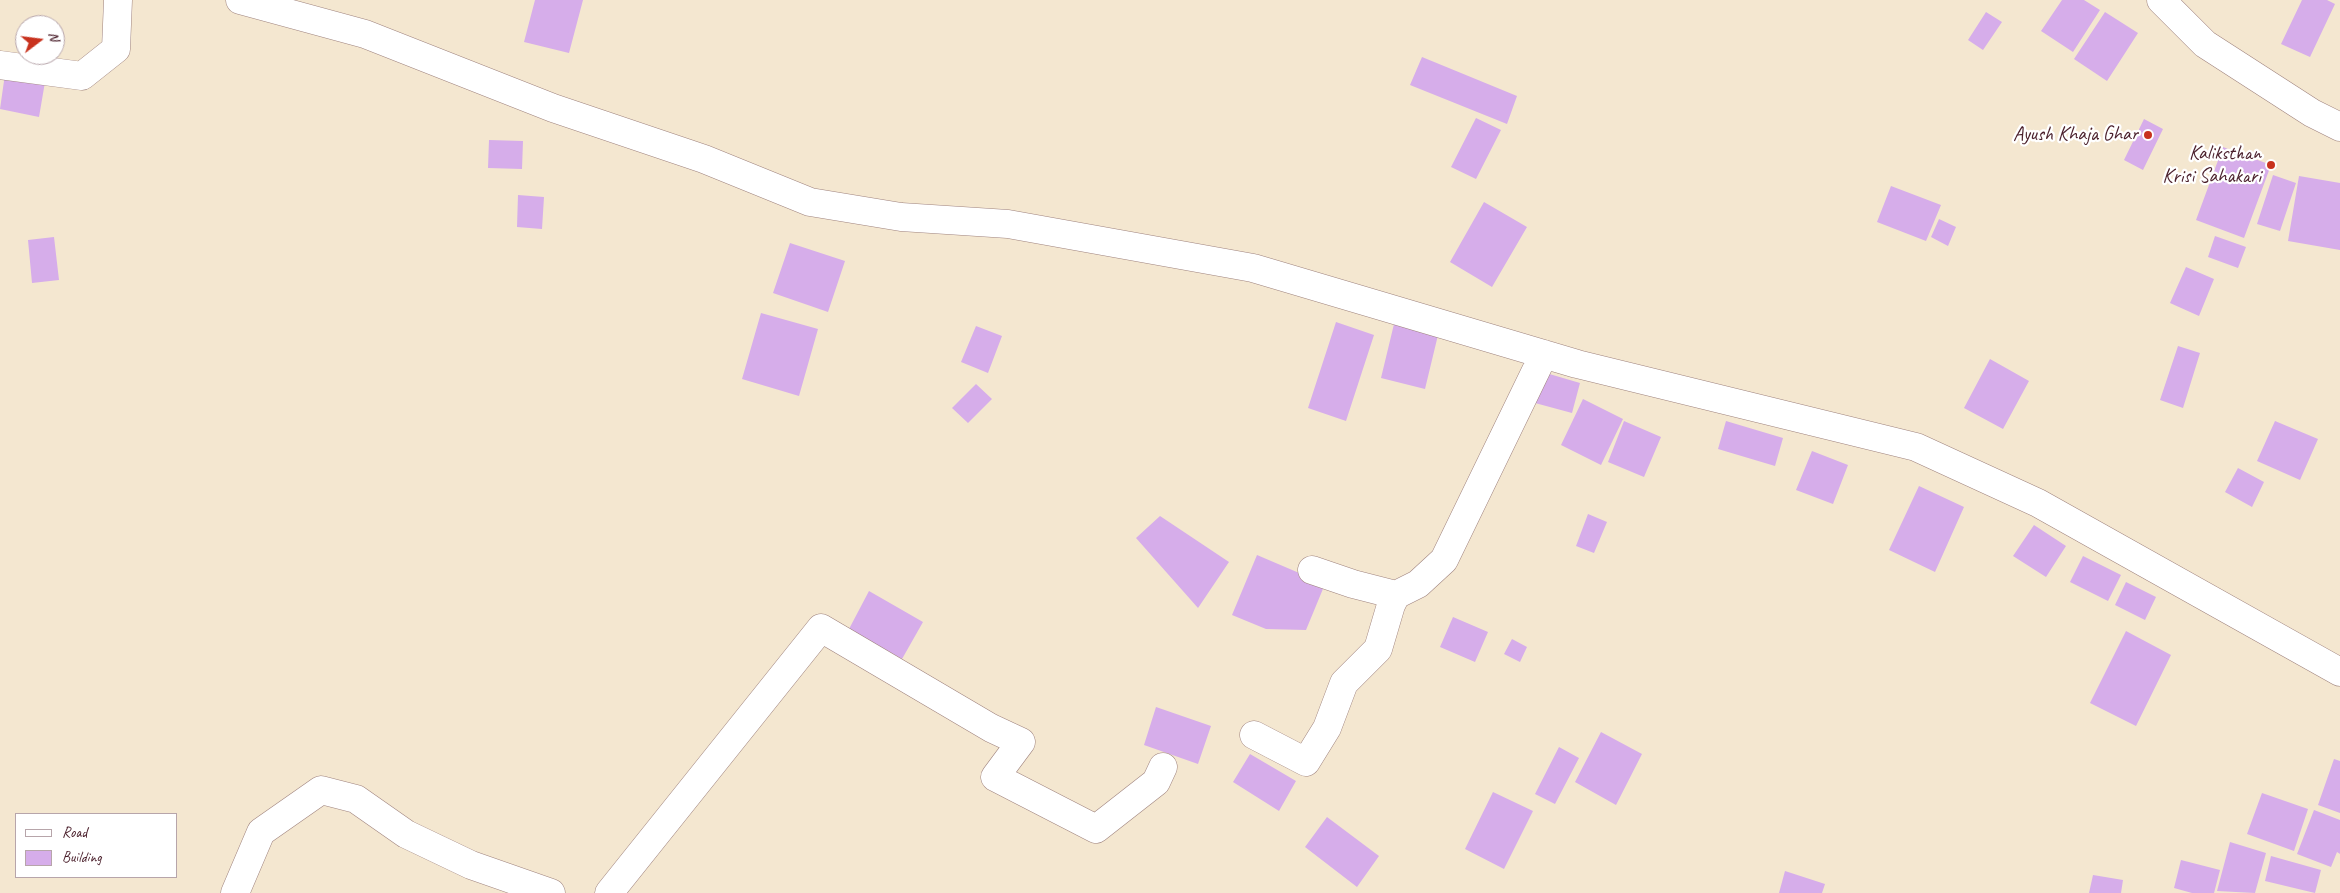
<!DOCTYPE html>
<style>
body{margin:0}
#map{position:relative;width:2340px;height:893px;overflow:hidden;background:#f4e7d0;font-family:Caveat,sans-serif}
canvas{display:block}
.legend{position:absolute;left:15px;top:813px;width:162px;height:65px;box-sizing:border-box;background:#fff;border:1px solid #b7a5aa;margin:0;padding:6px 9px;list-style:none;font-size:15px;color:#4a1f2b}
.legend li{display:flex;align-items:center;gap:10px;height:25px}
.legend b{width:25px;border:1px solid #b7a5aa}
.north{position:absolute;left:15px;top:15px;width:50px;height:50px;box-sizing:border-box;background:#fff;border:1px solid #b7a5aa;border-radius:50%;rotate:75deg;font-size:14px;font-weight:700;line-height:20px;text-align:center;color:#4a1f2b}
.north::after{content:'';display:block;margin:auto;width:18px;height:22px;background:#c8321e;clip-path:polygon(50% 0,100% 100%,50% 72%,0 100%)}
</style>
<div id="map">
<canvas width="2340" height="893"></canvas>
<ul class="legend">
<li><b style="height:6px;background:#fff"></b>Road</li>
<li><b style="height:14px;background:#d6adea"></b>Building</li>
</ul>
<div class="north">N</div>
</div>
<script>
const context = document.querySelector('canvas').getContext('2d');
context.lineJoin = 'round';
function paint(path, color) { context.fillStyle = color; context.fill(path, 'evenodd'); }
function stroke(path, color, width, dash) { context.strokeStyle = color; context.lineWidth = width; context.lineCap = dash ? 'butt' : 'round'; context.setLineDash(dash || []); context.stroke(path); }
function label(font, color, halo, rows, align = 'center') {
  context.font = font + ' Caveat,sans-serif'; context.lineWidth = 4.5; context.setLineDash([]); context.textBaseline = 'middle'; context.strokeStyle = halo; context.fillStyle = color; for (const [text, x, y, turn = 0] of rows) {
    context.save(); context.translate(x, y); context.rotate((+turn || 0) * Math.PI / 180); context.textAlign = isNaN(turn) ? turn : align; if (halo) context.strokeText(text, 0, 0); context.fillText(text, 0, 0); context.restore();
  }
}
const building = new Path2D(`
 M535,0H583L569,53L524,42Z
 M2062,0H2084L2100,10L2073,52L2041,31Z
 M2302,0H2327L2335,4L2310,57L2281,44Z
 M1986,12L2002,22L1983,50L1968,40Z
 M2105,12L2138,33L2107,81L2074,59Z
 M1422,57L1517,96L1507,124L1410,85Z
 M5,74L45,82L39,117L0,109Z
 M1476,118L1501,130L1476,179L1451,167Z
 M2144,119L2163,129L2143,170L2124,160Z
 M489,140L523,141L522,169L488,168Z
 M2223,147L2271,165L2244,238L2196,220Z
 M2273,175L2296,183L2280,231L2257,224Z
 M2299,176L2340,183V250L2288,241Z
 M1891,186L1941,205L1926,241L1877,222Z
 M518,195L544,197L542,229L517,227Z
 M1484,202L1527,227L1492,287L1450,262Z
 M1939,219L1956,227L1948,246L1931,237Z
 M2215,236L2246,247L2238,268L2208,257Z
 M54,237L59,280L32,283L28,240Z
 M790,243L845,261L828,312L773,293Z
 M2186,267L2214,279L2199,316L2170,303Z
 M761,313L818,329L799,396L742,379Z
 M1336,322L1374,335L1346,421L1308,408Z
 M1394,324L1438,335L1425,389L1381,378Z
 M976,326L1002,336L988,373L961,362Z
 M2178,346L2200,353L2183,408L2160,400Z
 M1990,359L2029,381L2003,429L1964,408Z
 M1546,373L1580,383L1572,413L1535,403Z
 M976,384L992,399L968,423L952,408Z
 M1583,399L1623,419L1601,465L1561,445Z
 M1624,421L1661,437L1644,477L1608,462Z
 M1726,421L1783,438L1775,466L1718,449Z
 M2275,421L2318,439L2300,480L2257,461Z
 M1812,451L1848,465L1833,504L1796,490Z
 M2238,468L2264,482L2252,507L2225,492Z
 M1919,486L1964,507L1935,572L1889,550Z
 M1588,514L1607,522L1594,553L1576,546Z
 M1160,516L1229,562L1198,608L1136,538Z
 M2034,525L2066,546L2046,577L2013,556Z
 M1257,555L1325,584L1306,630L1266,629L1232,615Z
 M2083,556L2121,575L2108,601L2070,582Z
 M2126,582L2156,597L2145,620L2115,605Z
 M869,591L923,622L902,659L849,629Z
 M1453,617L1488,632L1475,662L1440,647Z
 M2126,631L2171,655L2136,726L2090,703Z
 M1512,639L1527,647L1520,662L1504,654Z
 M1156,707L1211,726L1198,764L1144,745Z
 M1601,732L1642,754L1616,805L1575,782Z
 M1559,747L1579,758L1555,804L1535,794Z
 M1250,754L1296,781L1279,811L1233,782Z
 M2334,759L2340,761V813L2318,805Z
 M1493,792L1533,811L1504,869L1465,849Z
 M2262,793L2308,809L2294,851L2247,834Z
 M2314,810L2340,820V854L2337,852L2331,867L2297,854Z
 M1327,817L1379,856L1357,887L1305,847Z
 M2230,842L2266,853L2255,893L2217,891Z
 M2271,856L2321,870L2315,893L2265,881Z
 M2181,860L2220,870L2214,893H2192L2174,888Z
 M1785,871L1825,884L1822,893H1779Z
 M2093,875L2123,880L2121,893H2089Z`);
const minor = new Path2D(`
 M240,0L365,34L553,108L704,159L810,202L901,217L1008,224L1253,268L1577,364L1916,447L2038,503L2340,672
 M2161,0L2205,44L2312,113L2340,127
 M0,65L82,76L116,49L118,0
 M1312,570L1353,584L1396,595
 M1254,735L1306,762L1327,728L1344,683L1378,649L1391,605L1396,595L1418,584L1444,560L1544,354
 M235,893L261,832L321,790L356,799L406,834L471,865L551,893
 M609,893L821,628L991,728L1021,742L995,777L1096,829L1156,782L1163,767`);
const markers = [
 [2148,135,5,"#c8321e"],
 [2271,165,5,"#c8321e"]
];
const poiNames = [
 ["Ayush Khaja Ghar",2138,135],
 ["Kaliksthan",2261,154],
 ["Krisi Sahakari",2261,177]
];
paint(building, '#d6adea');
stroke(minor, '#9f837e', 29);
stroke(minor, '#fff', 28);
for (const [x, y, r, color] of markers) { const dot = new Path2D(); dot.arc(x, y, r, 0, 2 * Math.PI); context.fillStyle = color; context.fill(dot); stroke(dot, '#fff', 2); }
label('20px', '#4a1f2b', '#fff', poiNames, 'right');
</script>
